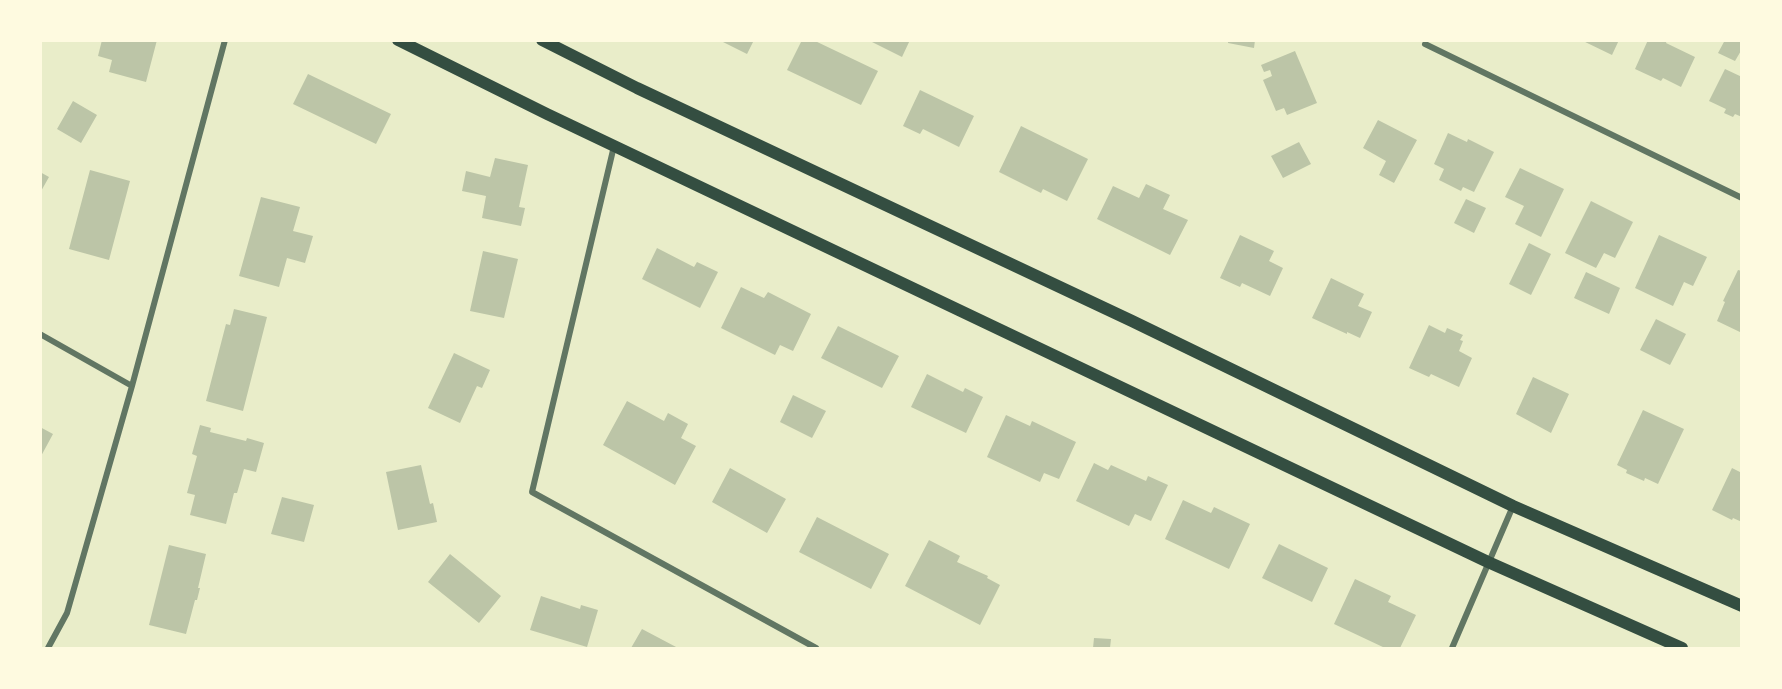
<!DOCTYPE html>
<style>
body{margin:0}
#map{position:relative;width:1782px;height:689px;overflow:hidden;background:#e9edc9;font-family:"Sofia Sans Condensed",sans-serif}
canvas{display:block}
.frame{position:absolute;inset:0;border:42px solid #fefae0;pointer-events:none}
</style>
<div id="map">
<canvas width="1782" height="689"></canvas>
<div class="frame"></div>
</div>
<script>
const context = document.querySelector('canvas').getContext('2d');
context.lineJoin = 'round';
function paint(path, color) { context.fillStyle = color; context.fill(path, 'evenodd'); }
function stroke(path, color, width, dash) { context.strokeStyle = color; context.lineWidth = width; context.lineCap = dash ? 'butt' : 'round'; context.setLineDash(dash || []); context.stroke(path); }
const building = new Path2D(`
 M102,40H157L146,82L109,72L112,60L98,56Z
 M719,40H754L747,54Z
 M802,40H813L878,71L861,105L787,70Z
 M868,40H910L902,57Z
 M1228,40H1255L1254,48L1228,43Z
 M1581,40H1619L1612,55Z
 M1648,40H1667L1666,43L1695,57L1681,87L1663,78L1661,81L1635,69Z
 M1725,40H1742V49L1735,61L1718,53Z
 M1295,51L1317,103L1287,115L1284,108L1276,111L1263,80L1272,76L1270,70L1264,72L1261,65Z
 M1725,69L1742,77V117L1735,114L1733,117L1724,113L1726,109L1709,101Z
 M308,74L391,114L376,144L293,104Z
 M920,90L974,116L959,147L923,129L920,134L903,126Z
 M73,101L97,115L81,143L57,129Z
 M1378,120L1417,140L1394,183L1379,175L1386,161L1363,148Z
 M1021,126L1088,159L1067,201L1043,189L1041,193L999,172Z
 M1448,133L1467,142L1468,139L1494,152L1474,192L1463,187L1461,191L1439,180L1444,169L1434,164Z
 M1299,142L1311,164L1283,178L1271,156Z
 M495,158L528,165L519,207L525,208L521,226L482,218L486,196L462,191L466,171L490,177Z
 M1520,168L1564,189L1541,237L1515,224L1524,206L1505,197Z
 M90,170L130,181L109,260L69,249Z
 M40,172L49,177L40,193Z
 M1146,184L1170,195L1163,209L1188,220L1170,255L1097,219L1113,186L1139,198Z
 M261,197L300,207L293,231L313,236L305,263L287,258L279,287L239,276Z
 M1466,199L1486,208L1474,233L1454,223Z
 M1591,201L1633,222L1615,258L1604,253L1596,268L1565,253Z
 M1240,235L1274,251L1269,261L1283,268L1270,296L1242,283L1240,287L1220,278Z
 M1659,235L1707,257L1693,286L1684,282L1673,306L1635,288Z
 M1529,243L1551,254L1531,295L1509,284Z
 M657,248L694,267L697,262L718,272L700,308L642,279Z
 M483,251L518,259L504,318L470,311Z
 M1738,270L1742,271V333L1717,321L1725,302L1723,301Z
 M1586,272L1620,288L1609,314L1574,298Z
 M1331,278L1364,294L1358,306L1372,312L1360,338L1347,332V334L1312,318Z
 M741,287L764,298L768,292L811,314L793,351L780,345L775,355L721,328Z
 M234,309L267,317L243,411L206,401L226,324L230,325Z
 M1656,319L1686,334L1670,365L1640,350Z
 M1429,325L1445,333L1447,328L1463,335L1460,340L1463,341L1459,351L1472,358L1459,387L1431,374L1429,377L1409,368Z
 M838,326L899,356L882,388L821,358Z
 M454,353L490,370L482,388L477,386L460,423L428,408Z
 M927,374L963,392L965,388L983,397L966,433L911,407Z
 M1533,377L1569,394L1551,433L1516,414Z
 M793,395L826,411L812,438L780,422Z
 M627,401L664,421L668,413L688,424L681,438L696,446L675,485L603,445Z
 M1643,410L1684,429L1658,484L1645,478L1644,481L1626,473L1627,470L1617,465Z
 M1006,415L1030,426L1032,421L1076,442L1059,479L1044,473L1040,482L987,457Z
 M200,425L211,428L210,432L246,441L247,438L264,443L256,472L244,469L237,493H234L226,524L190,515L195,495L187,493L197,456L192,454Z
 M40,427L53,434L40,458Z
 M1094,463L1108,470L1111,465L1146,481L1148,476L1168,485L1151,521L1135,514L1129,526L1076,501Z
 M421,465L430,504L433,503L437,522L398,530L386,472Z
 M730,468L786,499L767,533L712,502Z
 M1732,468L1742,473V522L1733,518L1732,520L1712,510Z
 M282,497L314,505L304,542L271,534Z
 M1183,500L1211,513L1214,507L1250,524L1229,569L1165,539Z
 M817,517L889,554L871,589L799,552Z
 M929,540L960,556L957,562L988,576L987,578L1000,585L980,625L905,586Z
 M1279,544L1328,568L1312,602L1262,578Z
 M169,545L206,554L198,588H200L197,600H195L186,634L149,625Z
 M450,554L501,596L479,623L428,582Z
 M1355,579L1391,596L1388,602L1416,615L1400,648H1385L1334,624Z
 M541,596L580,609L581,605L598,610L587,647L530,630Z
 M642,629L678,648H631Z
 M1094,638L1111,639L1110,648H1093Z`);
const minor = new Path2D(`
 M1425,44L1742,198
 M614,146L532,492L816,648
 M40,334L132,386
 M48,648L67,613L132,386L225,40
 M1452,648L1513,506`);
const secondary = new Path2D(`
 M398,40L547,114L1488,562L1682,648
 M542,40L637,88L1132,321L1513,506L1742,606`);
paint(building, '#bcc5a7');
stroke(minor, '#617663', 6);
stroke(secondary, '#344e41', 12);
</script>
